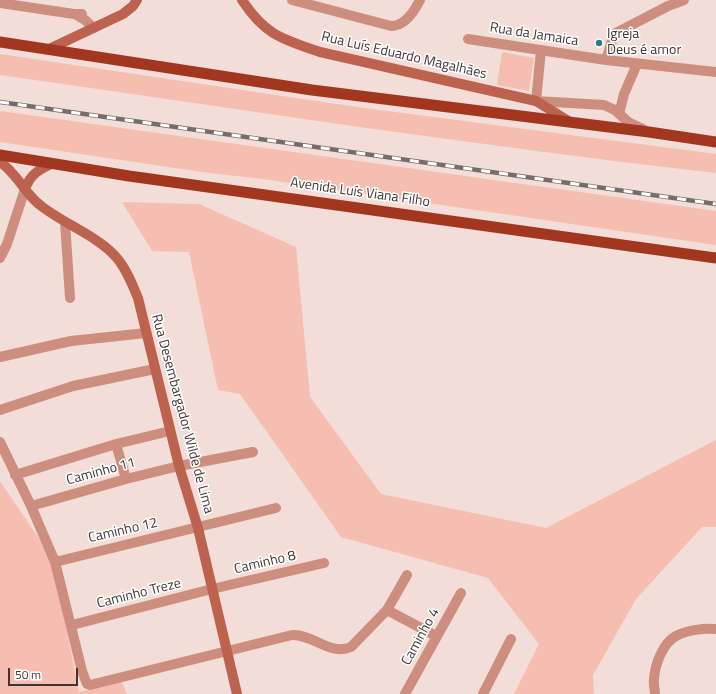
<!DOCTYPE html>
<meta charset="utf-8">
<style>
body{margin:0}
#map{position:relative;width:716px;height:694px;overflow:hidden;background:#f2ddd8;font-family:"Titillium Web",sans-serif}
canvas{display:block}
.scale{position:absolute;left:8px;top:668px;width:70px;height:18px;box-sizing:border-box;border:2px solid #3d3533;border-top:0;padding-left:5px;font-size:12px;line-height:14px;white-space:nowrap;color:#3d3533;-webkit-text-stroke:3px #fff;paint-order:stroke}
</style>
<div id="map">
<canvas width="716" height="694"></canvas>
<div class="scale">50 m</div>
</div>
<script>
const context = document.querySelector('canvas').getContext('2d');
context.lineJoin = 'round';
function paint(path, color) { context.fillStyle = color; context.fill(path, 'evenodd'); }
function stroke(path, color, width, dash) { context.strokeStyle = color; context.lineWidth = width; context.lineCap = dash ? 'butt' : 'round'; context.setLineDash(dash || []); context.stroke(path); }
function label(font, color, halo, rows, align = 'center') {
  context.font = font + ' "Titillium Web",sans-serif'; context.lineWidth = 3; context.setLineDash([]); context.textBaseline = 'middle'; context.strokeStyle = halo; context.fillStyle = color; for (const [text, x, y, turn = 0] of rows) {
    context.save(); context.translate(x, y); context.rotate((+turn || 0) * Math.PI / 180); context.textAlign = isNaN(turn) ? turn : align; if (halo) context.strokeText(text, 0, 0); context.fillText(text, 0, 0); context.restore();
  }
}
const green = new Path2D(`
 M502,52L534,58L529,91L497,85Z
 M0,54L357,107L716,154V173C477,146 238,109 0,75Z
 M0,111L716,211V245L270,180L202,172L0,142Z
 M122,202L199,204L296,247L310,397L381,494L546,528L716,440V527H702L636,599L593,675L594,694H514L539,644L488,578L341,537L240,394L218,390L189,252L152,251Z
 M0,481L52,558L79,692L121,681L127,694H0Z`);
const minor = new Path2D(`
 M292,0L391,26C405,26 414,12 420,0
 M0,3L74,14H82
 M75,14L85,20L94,28
 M468,39L606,60L716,72
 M541,50L536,101L604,105L615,110L628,122L643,129
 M606,60L614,34L668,6L684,0
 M619,114L624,94L637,64
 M65,222L70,298
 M0,258L7,244L25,189
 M0,357L71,341L146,333
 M0,410L73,386L155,369
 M0,442L31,506L55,562L82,671L87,684L90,685L292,635C313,634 330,656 351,647L387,610L407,575
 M116,444L126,479
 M15,475L116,444L170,431
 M31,506L126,479L179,466L253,452
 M55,562L276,508
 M387,610L436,636
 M72,625L212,589L324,563
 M405,694L461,593
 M483,694L511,639
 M655,694C655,689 653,683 654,679C655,664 663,643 676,636C687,630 704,628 716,629`);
const secondary = new Path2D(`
 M242,0C265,35 282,39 320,52L536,101L570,122
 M49,49L123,14L133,6L137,0
 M0,162C4,165 8,168 11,172C22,183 28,196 40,205C62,223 98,236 116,257C126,268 132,284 138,298L179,466L198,528L237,694
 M25,189C30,175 38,170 51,164`);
const trunk = new Path2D(`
 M0,42L312,90L649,132L716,142
 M0,155L129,176L716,258`);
const rail = new Path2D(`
 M0,102L716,204`);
const markers = [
 [599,43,4,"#357988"]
];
const streetNames = [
 ["Rua da Jamaica",534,35,9],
 ["Rua Luís Eduardo Magalhães",404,56,13],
 ["Avenida Luís Viana Filho",360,193,8],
 ["Rua Desembargador Wilde de Lima",182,414,75],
 ["Caminho 11",101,472,-15],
 ["Caminho 12",123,531,-13],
 ["Caminho 8",265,563,-13],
 ["Caminho Treze",139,594,-14],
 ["Caminho 4",421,637,-61]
];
const poiNames = [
 ["Igreja",607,35],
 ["Deus é amor",607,51]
];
paint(green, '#f5beb1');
stroke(minor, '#cd8e7f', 10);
stroke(secondary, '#bd624e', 10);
stroke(trunk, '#a2361f', 11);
stroke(rail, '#786c69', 4.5);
stroke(rail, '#fff', 3, [9]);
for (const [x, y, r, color] of markers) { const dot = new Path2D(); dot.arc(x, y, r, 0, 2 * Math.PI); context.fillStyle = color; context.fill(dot); stroke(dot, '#fff', 1.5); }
label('14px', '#3d3533', '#fff', streetNames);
label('14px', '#3d3533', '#fff', poiNames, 'left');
</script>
